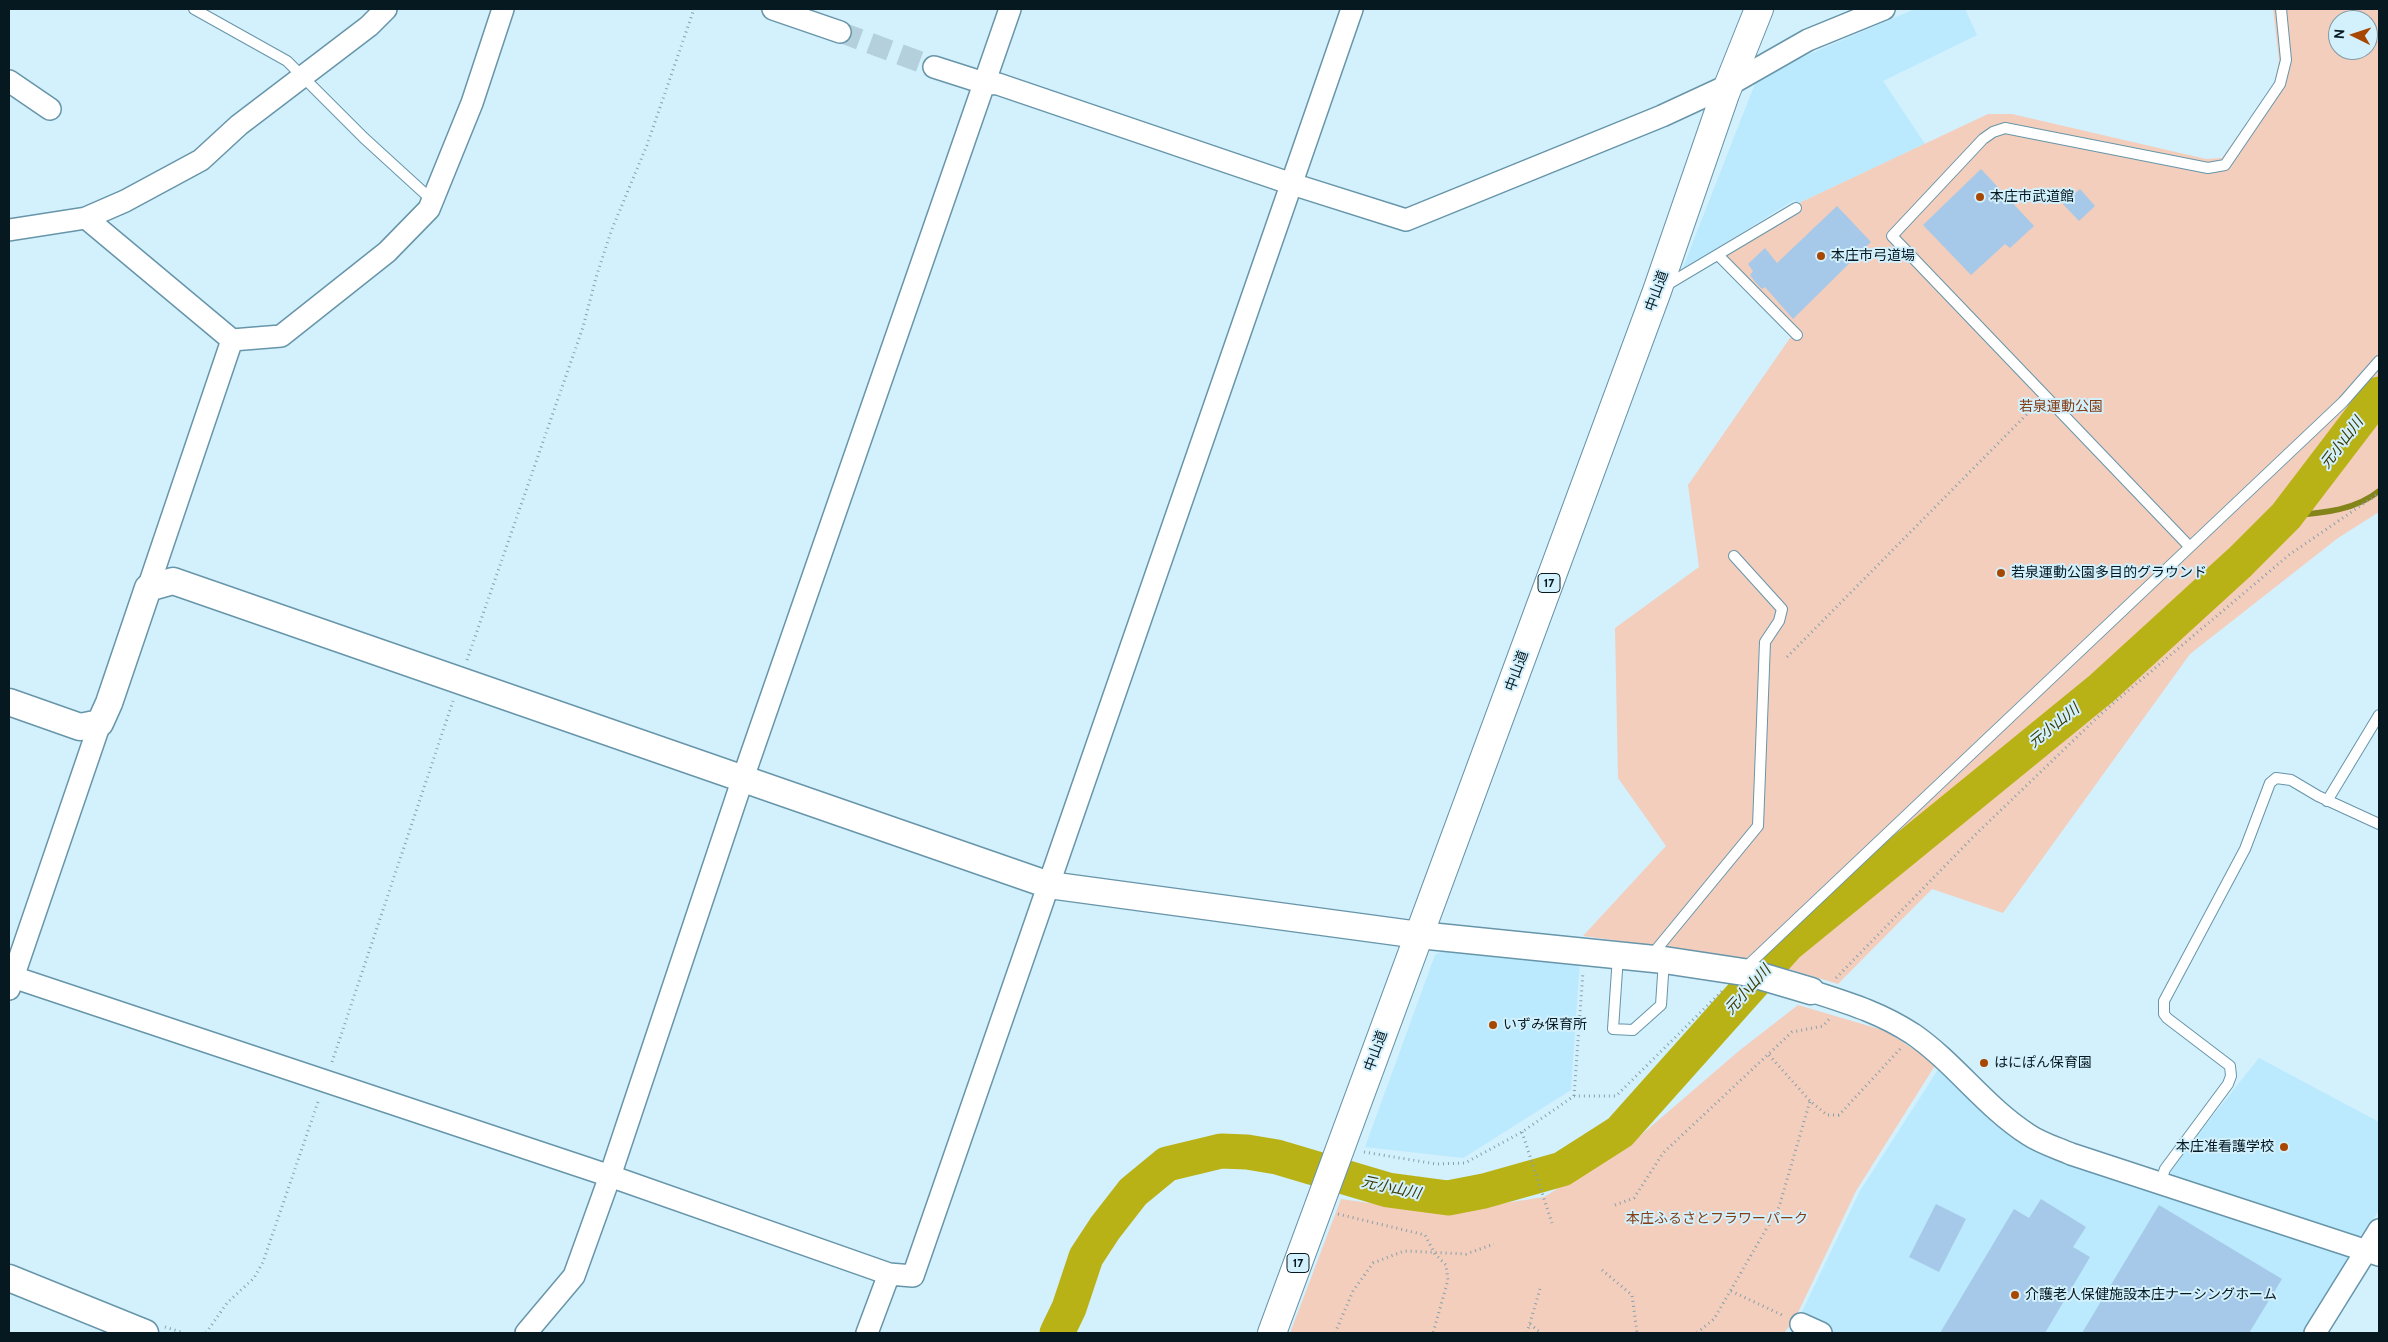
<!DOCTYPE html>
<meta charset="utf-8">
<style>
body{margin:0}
#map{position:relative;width:2388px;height:1342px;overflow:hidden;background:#d3f0fd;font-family:Cabin,sans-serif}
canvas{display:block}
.frame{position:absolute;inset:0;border:10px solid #061921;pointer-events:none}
.north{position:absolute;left:2328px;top:10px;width:50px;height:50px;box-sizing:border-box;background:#d3f0fd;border:1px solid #819aa5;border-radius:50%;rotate:274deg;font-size:14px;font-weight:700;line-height:20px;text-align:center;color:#061921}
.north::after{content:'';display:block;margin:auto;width:18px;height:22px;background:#a84700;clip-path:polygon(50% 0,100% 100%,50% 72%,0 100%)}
</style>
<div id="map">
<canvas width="2388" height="1342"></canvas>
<div class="frame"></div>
<div class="north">N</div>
</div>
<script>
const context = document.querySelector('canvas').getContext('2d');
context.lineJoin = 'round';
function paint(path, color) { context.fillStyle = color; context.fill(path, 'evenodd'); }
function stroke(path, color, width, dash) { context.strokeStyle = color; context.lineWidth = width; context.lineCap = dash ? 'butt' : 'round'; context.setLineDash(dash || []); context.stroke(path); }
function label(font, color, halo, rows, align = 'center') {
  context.font = font + ' Cabin,"Noto Sans JP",sans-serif'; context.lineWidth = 4; context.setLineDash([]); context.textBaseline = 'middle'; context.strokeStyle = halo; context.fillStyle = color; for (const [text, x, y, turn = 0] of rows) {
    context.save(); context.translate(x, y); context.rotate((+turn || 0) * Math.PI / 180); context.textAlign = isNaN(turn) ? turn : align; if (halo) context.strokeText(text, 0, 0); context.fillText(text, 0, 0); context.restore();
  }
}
const built = new Path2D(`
 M1915,9H1965L1977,35L1883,81L1925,144L1797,204L1794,200L1682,270L1758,76Z
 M1446,949L1580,960L1571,1090L1463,1158L1365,1147L1435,955Z
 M2259,1058L2379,1122V1210L2364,1234L2353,1239L2169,1178L2168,1172Z
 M1939,1068L2029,1145L2071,1165L2352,1254L2308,1333H1832L1799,1318L1860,1191Z`);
const green = new Path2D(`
 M2273,9H2379V512L2338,538L2190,654L2003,913L1932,889L1838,984L1759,960L1583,936L1666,846L1618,778L1615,628L1699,567L1688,485L1790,338L1798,330L1723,256L1801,212L1797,204L1988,114H2012L2206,159L2222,158L2274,84L2279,61ZM2338,20H2368V50H2338Z
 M1798,1005L1886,1031L1936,1064L1856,1191L1795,1319L1784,1333H1290L1341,1199L1390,1206L1473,1208L1544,1197L1633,1142L1740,1050Z`);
const stream = new Path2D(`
 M2286,516C2318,513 2353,512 2379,491`);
const river = new Path2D(`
 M1057,1333L1069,1308L1086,1257L1105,1228L1133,1192L1167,1164L1221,1151L1247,1152L1277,1157L1388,1190L1448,1198L1484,1191L1562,1169L1620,1132L1787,945L2102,688L2240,562L2286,516L2379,394`);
const building = new Path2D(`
 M1981,169L2034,226L2010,248L2005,244L1971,275L1923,225Z
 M2080,189L2095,206L2079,221L2063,204Z
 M1837,206L1871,242L1793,319L1765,287L1762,289L1756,283L1750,275L1753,271L1748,264L1765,248L1777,263Z
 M2041,1199L2086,1227L2073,1247L2090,1257L2045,1333H1940L2014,1209L2029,1218Z
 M1936,1204L1966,1219L1939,1272L1909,1257Z
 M2159,1205L2282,1279L2249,1333H2082Z`);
const minorTunnel = new Path2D(`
 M840,32L934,67`);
const path = new Path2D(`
 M1787,657L2036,405
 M467,660L583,327L597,274L612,229L647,145L694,9
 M1836,978L1976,834L2103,712L2289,555L2379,493
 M1769,1055L1810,1101
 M332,1062L453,701
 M1574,1096L1583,972
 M1522,1132L1552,1223
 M1364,1152L1436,1164L1465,1163L1522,1132L1574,1096H1616L1722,991
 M1615,1205L1634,1198L1663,1153L1792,1032L1823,1026L1831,1017
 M1338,1214L1425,1235L1435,1254L1446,1265L1448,1280L1433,1333
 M1602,1270L1632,1295L1637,1333
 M1731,1291L1784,1316
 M1530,1324L1541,1333
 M165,1327L184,1333
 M206,1333L227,1303L254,1278L263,1262L319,1099
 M1335,1333L1353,1291L1373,1263L1404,1251L1466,1254L1494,1244
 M1527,1333L1540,1289
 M1697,1333L1714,1319L1779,1207L1810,1101L1827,1115H1839L1901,1048`);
const service = new Path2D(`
 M194,9L287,61L364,138L433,201
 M1718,255L1797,335
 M1665,286L1796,208
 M2189,546L1892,236L1983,139L1993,132L2005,128L2208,168L2225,165L2280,84L2286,60L2281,9
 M2327,801L2379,715
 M1618,956L1613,1029L1633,1030L1661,1005L1664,960
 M1651,956L1758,826L1765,642L1779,621L1782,609L1734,556
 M1744,969L2343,402L2379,361
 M2160,1183L2165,1169L2228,1084L2231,1076L2230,1066L2167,1018L2164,1014V1001L2245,849L2270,783L2276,778L2291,780L2318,796L2379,824`);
const minor = new Path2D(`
 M773,9L840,32
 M934,67L984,83L998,84L1292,184L1406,220L1662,116L1729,85L1808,40L1884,9
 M9,81L50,109
 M86,218L232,340L281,336L387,252L429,209L472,103L503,9
 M9,230L86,218L125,201L201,160L239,125L369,26L386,9
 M148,588L232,340
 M13,977L610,1176L889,1274L913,1276L1352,9
 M9,989L100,723
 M1811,991C1848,1003 1879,1012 1913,1034C1955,1063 1985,1107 2029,1135C2041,1143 2057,1148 2071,1154L2379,1255
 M1801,1324L1821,1333
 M526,1333L574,1276L610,1176L743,778L1010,9
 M867,1333L889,1274
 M2315,1333L2379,1230`);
const tertiary = new Path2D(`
 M9,702L80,727L100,723L109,703L148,588L173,581L1049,885L1419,935L1664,960L1750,973L1811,991
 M9,1278L145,1333`);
const trunk = new Path2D(`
 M1272,1333L1657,291L1725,94L1759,9`);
const markers = [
 [1980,197,5,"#a84700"],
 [1821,256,5,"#a84700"],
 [2001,573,5,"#a84700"],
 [1493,1025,5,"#a84700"],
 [1984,1063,5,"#a84700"],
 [2284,1147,5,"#a84700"],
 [2015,1295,5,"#a84700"]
];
const shields = [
 [1549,583,22],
 [1298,1263,22]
];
const shieldNames = [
 ["17",1549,583],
 ["17",1298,1263]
];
const poiNames = [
 ["本庄市武道館",1990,197],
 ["本庄市弓道場",1831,256],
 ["若泉運動公園多目的グラウンド",2011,573],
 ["いずみ保育所",1503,1025],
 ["はにぽん保育園",1994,1063],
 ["本庄准看護学校",2274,1147,"right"],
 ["介護老人保健施設本庄ナーシングホーム",2025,1295]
];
const streetNames = [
 ["中山道",1657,291,-70],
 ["中山道",1517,671,-70],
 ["中山道",1376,1051,-70]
];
const parkNames = [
 ["若泉運動公園",2061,407],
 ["本庄ふるさとフラワーパーク",1717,1219]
];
const waterNames = [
 ["元小山川",2342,443,-53],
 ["元小山川",2054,726,-39],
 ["元小山川",1748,990,-48],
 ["元小山川",1391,1188,12]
];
paint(built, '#bbe9fd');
paint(green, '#f3cebc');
stroke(stream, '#83841a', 5.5);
stroke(river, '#b9b217', 35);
paint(building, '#a6c9e9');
stroke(minorTunnel, '#b4d0dc', 21, [21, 11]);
stroke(service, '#6795a9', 12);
stroke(minor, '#6795a9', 24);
stroke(tertiary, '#6795a9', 29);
stroke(trunk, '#6795a9', 30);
stroke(path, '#87a0ac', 3, [1, 4]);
stroke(service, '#fff', 10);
stroke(minor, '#fff', 21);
stroke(tertiary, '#fff', 26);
stroke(trunk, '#fff', 28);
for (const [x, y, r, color] of markers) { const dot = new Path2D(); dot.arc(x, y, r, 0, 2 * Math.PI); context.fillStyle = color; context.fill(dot); stroke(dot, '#d3f0fd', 2); }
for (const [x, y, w] of shields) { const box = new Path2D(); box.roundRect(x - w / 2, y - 9.5, w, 19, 4); context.fillStyle = '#d3f0fd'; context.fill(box); stroke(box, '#061921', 1); }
label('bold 12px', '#061921', null, shieldNames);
label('14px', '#061921', '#d3f0fd', poiNames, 'left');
label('14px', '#061921', '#d3f0fd', streetNames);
label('14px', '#853d14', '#d3f0fd', parkNames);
label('italic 15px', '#3d3a00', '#d3f0fd', waterNames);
</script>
